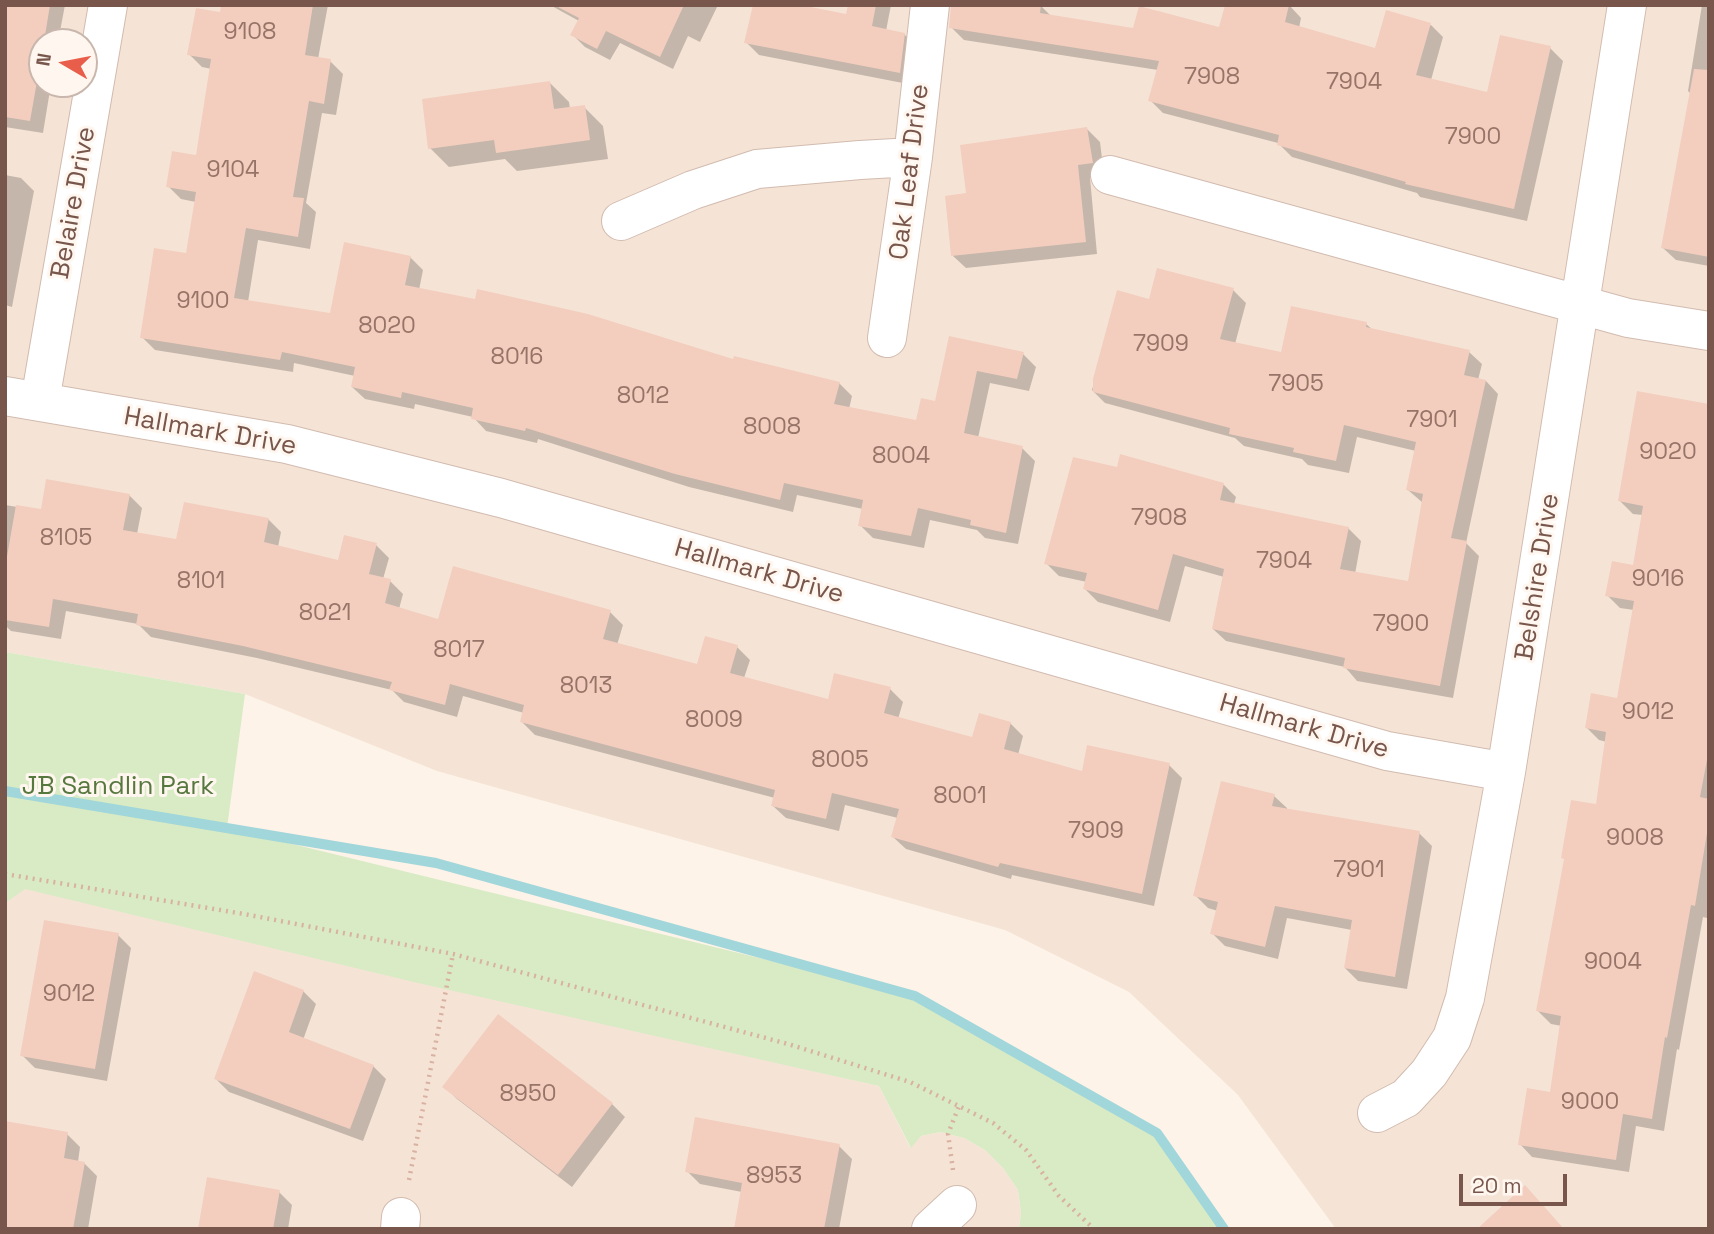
<!DOCTYPE html>
<style>
body{margin:0}
#map{position:relative;width:1714px;height:1234px;overflow:hidden;background:#fdf3e8;font-family:"Space Grotesk",sans-serif}
canvas{display:block}
.frame{position:absolute;inset:0;border:7px solid #78564b;pointer-events:none}
.north{position:absolute;left:28px;top:28px;width:70px;height:70px;box-sizing:border-box;background:#fff7ef;border:2px solid #c9b7ad;border-radius:50%;rotate:280deg;font-size:19px;font-weight:700;line-height:28px;text-align:center;color:#78564b}
.north::after{content:'';display:block;margin:auto;width:24px;height:32px;background:#e95e4b;clip-path:polygon(50% 0,100% 100%,50% 72%,0 100%)}
.scale{position:absolute;left:1459px;top:1174px;width:108px;height:32px;box-sizing:border-box;border:4px solid #78564b;border-top:0;padding-left:9px;font-size:21px;line-height:24px;white-space:nowrap;color:#78564b;-webkit-text-stroke:5px #fff7ef;paint-order:stroke}
</style>
<div id="map">
<canvas width="1714" height="1234"></canvas>
<div class="frame"></div>
<div class="north">N</div>
<div class="scale">20 m</div>
</div>
<script>
const context = document.querySelector('canvas').getContext('2d');
context.lineJoin = 'round';
function paint(path, color) { context.fillStyle = color; context.fill(path, 'evenodd'); }
function stroke(path, color, width, dash) { context.strokeStyle = color; context.lineWidth = width; context.lineCap = dash ? 'butt' : 'round'; context.setLineDash(dash || []); context.stroke(path); }
function label(font, color, halo, rows, align = 'center') {
  context.font = font + ' "Space Grotesk",sans-serif'; context.lineWidth = 6; context.setLineDash([]); context.textBaseline = 'middle'; context.strokeStyle = halo; context.fillStyle = color; for (const [text, x, y, turn = 0] of rows) {
    context.save(); context.translate(x, y); context.rotate((+turn || 0) * Math.PI / 180); context.textAlign = isNaN(turn) ? turn : align; if (halo) context.strokeText(text, 0, 0); context.fillText(text, 0, 0); context.restore();
  }
}
const residential = new Path2D(`
 M5,5H1709V1229H1336L1238,1095L1129,992L1005,930L437,771L245,694L5,652ZM42,42H84V84H42Z
 M24,887L879,1086L910,1147L921,1136L940,1132L964,1138L985,1150L1003,1168L1018,1190L1021,1213L1019,1229H5V901Z`);
const green = new Path2D(`
 M5,652L245,694L227,828L915,996L1157,1133L1225,1229H1019L1021,1213L1018,1190L1003,1168L985,1150L964,1138L940,1132L921,1136L911,1148L879,1086L418,983L25,889L5,903Z`);
const shadow = new Path2D(`
 M5,5H65L58,42H42V84H51L43,133L5,127Z
 M223,5H328L318,59L330,61L343,74L336,115L322,113L306,203L316,212L310,249L258,240L248,302L331,315L410,257L423,270L419,290L734,362L839,383L852,396L849,409L917,422L936,403L950,338L1023,354L1036,367L1029,391L990,383L978,438L1022,448L1035,461L1018,544L985,538L977,530L930,520L924,548L873,538L860,525L863,509L797,495L793,512L689,487L538,439L537,443L486,431L473,417L415,404L414,409L365,399L352,387L355,376L294,363L293,372L155,350L142,337L188,255L196,202L181,199L168,186L197,157L212,69L202,67L189,54L221,14Z
 M550,5H718L700,42L688,36L673,69L620,43L610,60L585,47L572,34L579,21Z
 M849,5H891L886,31L904,34L917,47L913,85L759,55L746,42L847,16Z
 M1040,5L1052,17L1134,30H1221L1227,5H1289L1301,18L1299,28L1376,50L1431,25L1443,37L1431,80L1488,94L1550,48L1563,61L1527,221L1420,197L1417,193L1292,157L1278,143L1163,113L1150,100L1158,70L964,40L951,27Z
 M1702,5H1709V266L1676,260L1663,248L1691,94L1688,91Z
 M550,83L569,102L570,109L584,107L603,126L608,159L517,171L505,159L449,167L430,148Z
 M1087,129L1100,142L1104,175L1090,178L1097,254L966,268L953,256L968,195Z
 M5,175L21,178L34,191L12,307L5,305Z
 M1233,290L1246,303L1235,344L1282,354L1366,324L1373,330L1469,352L1482,364L1478,380L1486,381L1498,394L1466,543L1479,556L1453,698L1357,681L1345,667L1226,641L1213,629L1224,577L1185,566L1170,622L1098,602L1085,589L1087,582L1059,576L1046,563L1118,469L1224,485L1236,497L1234,504L1348,528L1361,541L1355,574L1409,583L1423,503L1408,490L1416,451L1357,437L1349,473L1308,465L1302,459L1244,446L1235,438L1105,403L1092,390L1119,293L1151,301Z
 M1709,406V909L1707,918L1703,917L1679,1050L1677,1049L1664,1131L1636,1126L1629,1172L1532,1157L1520,1144L1551,1094L1562,1026L1551,1024L1538,1011L1566,861L1597,806L1607,742L1599,740L1586,727L1618,700L1634,610L1620,608L1607,595L1634,567L1643,515L1633,514L1620,501Z
 M129,495L142,508L137,534L178,541L268,519L281,532L278,547L339,562L376,545L389,558L383,579L390,581L403,594L399,609L439,621L610,612L623,625L617,645L698,667L737,647L750,660L744,678L829,701L890,689L903,702L898,719L973,740L1010,723L1023,736L1018,755L1083,773L1169,765L1182,778L1154,906L1012,875L1011,879L906,849L893,837L898,818L845,805L839,831L786,818L773,806L775,798L535,735L522,722L524,713L463,696L457,717L404,702L392,690L257,658L151,637L138,624L66,611L61,639L11,631L5,625V505L43,511Z
 M1274,796L1287,808V810L1419,833L1432,846L1407,989L1358,981L1345,968L1352,930L1287,918L1278,959L1225,946L1212,933L1218,911L1208,908L1195,895Z
 M118,935L131,948L107,1081L35,1068L22,1055Z
 M303,991L316,1004L303,1040L373,1066L386,1079L363,1141L229,1092L216,1079Z
 M498,1017L612,1104L625,1117L572,1187L457,1099L445,1087Z
 M67,1134L80,1147L78,1162L84,1163L97,1176L88,1229H5Z
 M839,1146L852,1159L839,1229H736L742,1192L700,1184L687,1171Z
 M279,1192L292,1205L288,1229H200Z`);
const stream = new Path2D(`
 M5,791L436,863L915,996L1157,1133L1224,1229`);
const building = new Path2D(`
 M5,5H50L44,42H42V53L30,121L5,117Z
 M221,5H313L305,55L331,59L324,104L309,101L293,197L304,198L298,237L246,228L234,298L330,313L344,242L411,256L405,285L475,299L477,289L588,314L733,359L734,356L840,382L834,404L916,420L921,398L935,401L949,336L1024,352L1017,379L977,371L964,433L1023,446L1006,533L970,525L971,520L918,508L911,536L858,526L863,500L784,483L780,500L675,474L526,428L525,431L471,419L473,408L402,392L401,398L351,387L355,367L282,352L280,360L140,338L154,248L186,253L196,192L166,187L172,151L196,155L211,59L187,55L196,8L220,12Z
 M554,5H684L660,57L606,31L597,49L570,35L579,18Z
 M753,5H801L846,14L848,5H876L872,26L905,33L900,73L744,43Z
 M951,5H1041L1040,13L1133,28L1139,6L1219,27L1225,5H1289L1285,22L1375,48L1386,10L1431,23L1416,75L1487,92L1500,35L1551,46L1514,209L1405,184L1406,182L1277,145L1279,135L1148,101L1159,61L949,28Z
 M1694,69L1709,70V257L1661,248Z
 M550,81L554,109L585,105L590,140L496,153L494,140L428,149L422,99Z
 M1087,127L1093,163L1078,165L1086,242L951,256L945,196L966,193L960,145Z
 M1157,268L1234,288L1220,339L1281,352L1291,306L1367,322L1366,327L1470,350L1464,375L1486,380L1451,538L1467,541L1440,686L1343,668L1345,658L1212,629L1224,569L1173,554L1158,610L1083,589L1087,573L1044,564L1073,457L1117,467L1120,454L1224,483L1220,500L1349,527L1340,569L1408,581L1423,494L1406,490L1416,442L1344,425L1336,461L1293,452L1294,448L1229,434L1230,428L1093,392V379L1117,290L1149,299Z
 M1637,391L1709,404V749L1700,797L1709,799V821L1695,906L1691,905L1667,1038L1665,1037L1652,1119L1623,1114L1616,1160L1518,1145L1527,1088L1550,1092L1561,1016L1536,1011L1564,859L1561,858L1571,800L1596,804L1606,732L1585,728L1591,693L1617,698L1634,601L1605,596L1612,561L1633,565L1643,506L1618,501Z
 M46,479L130,494L123,530L176,539L184,502L269,518L264,542L338,560L344,535L377,543L369,574L391,579L385,603L438,619L453,566L611,610L603,639L697,664L705,636L738,645L730,673L828,699L834,673L891,687L884,713L972,737L979,713L1011,722L1004,749L1082,771L1087,745L1170,763L1142,894L1000,863L998,867L891,837L899,809L832,793L826,819L771,806L775,790L520,722L524,705L450,684L445,705L389,690L392,682L243,646L136,625L138,614L53,599L49,627L5,620V568L16,505L41,509Z
 M1221,781L1275,794L1272,806L1420,831L1395,977L1344,968L1352,920L1275,906L1265,947L1210,934L1218,902L1193,896Z
 M44,920L119,933L95,1069L20,1056Z
 M254,971L304,990L289,1032L374,1065L350,1129L214,1079Z
 M498,1014L613,1103L558,1175L442,1087Z
 M695,1117L840,1144L824,1229H734L742,1183L685,1172Z
 M5,1121L68,1132L64,1158L85,1162L73,1229H5Z
 M207,1177L280,1190L273,1229H198Z
 M1525,1185L1564,1229H1477Z`);
const path = new Path2D(`
 M5,874L244,914L453,954L788,1044L910,1082L993,1123L1026,1150L1059,1196L1094,1229
 M953,1170L948,1134L959,1106
 M409,1180L453,954`);
const minor = new Path2D(`
 M1110,175L1628,318L1709,331
 M621,221L693,190L757,169L860,160L913,157
 M887,338L913,157L930,5
 M5,396L287,444L501,498L1387,751L1506,772
 M40,401L108,5
 M1377,1113L1406,1098L1429,1073L1452,1038L1465,998L1506,772L1627,5
 M400,1229L401,1217
 M931,1229L957,1205`);
const numberNames = [
 ["9108",250,33],
 ["7908",1212,78],
 ["7904",1354,83],
 ["7900",1473,138],
 ["9104",233,171],
 ["9100",203,302],
 ["8020",387,327],
 ["7909",1161,345],
 ["8016",517,358],
 ["7905",1296,385],
 ["8012",643,397],
 ["7901",1432,421],
 ["8008",772,428],
 ["9020",1668,453],
 ["8004",901,457],
 ["7908",1159,519],
 ["8105",66,539],
 ["7904",1284,562],
 ["9016",1658,580],
 ["8101",201,582],
 ["8021",325,614],
 ["7900",1401,625],
 ["8017",459,651],
 ["8013",586,687],
 ["9012",1648,713],
 ["8009",714,721],
 ["8005",840,761],
 ["8001",960,797],
 ["7909",1096,832],
 ["9008",1635,839],
 ["7901",1359,871],
 ["9004",1613,963],
 ["9012",69,995],
 ["8950",528,1095],
 ["9000",1590,1103],
 ["8953",774,1177]
];
const streetNames = [
 ["Oak Leaf Drive",910,172,-83],
 ["Belaire Drive",74,203,-80],
 ["Hallmark Drive",210,432,10],
 ["Hallmark Drive",759,572,16],
 ["Belshire Drive",1538,577,-81],
 ["Hallmark Drive",1304,727,16]
];
const parkNames = [
 ["JB Sandlin Park",118,787]
];
paint(residential, '#f5e4d6');
paint(green, '#d8ebc5');
paint(shadow, '#0003');
stroke(stream, '#a1d6da', 10);
paint(building, '#f3cebe');
stroke(minor, '#d2bbaf', 40);
stroke(path, '#d9b1a1', 4.5, [2, 5]);
stroke(minor, '#fff', 38);
label('23px', '#977468', null, numberNames);
label('26px', '#78564b', '#fff7ef', streetNames);
label('26px', '#56783f', '#fff7ef', parkNames);
</script>
